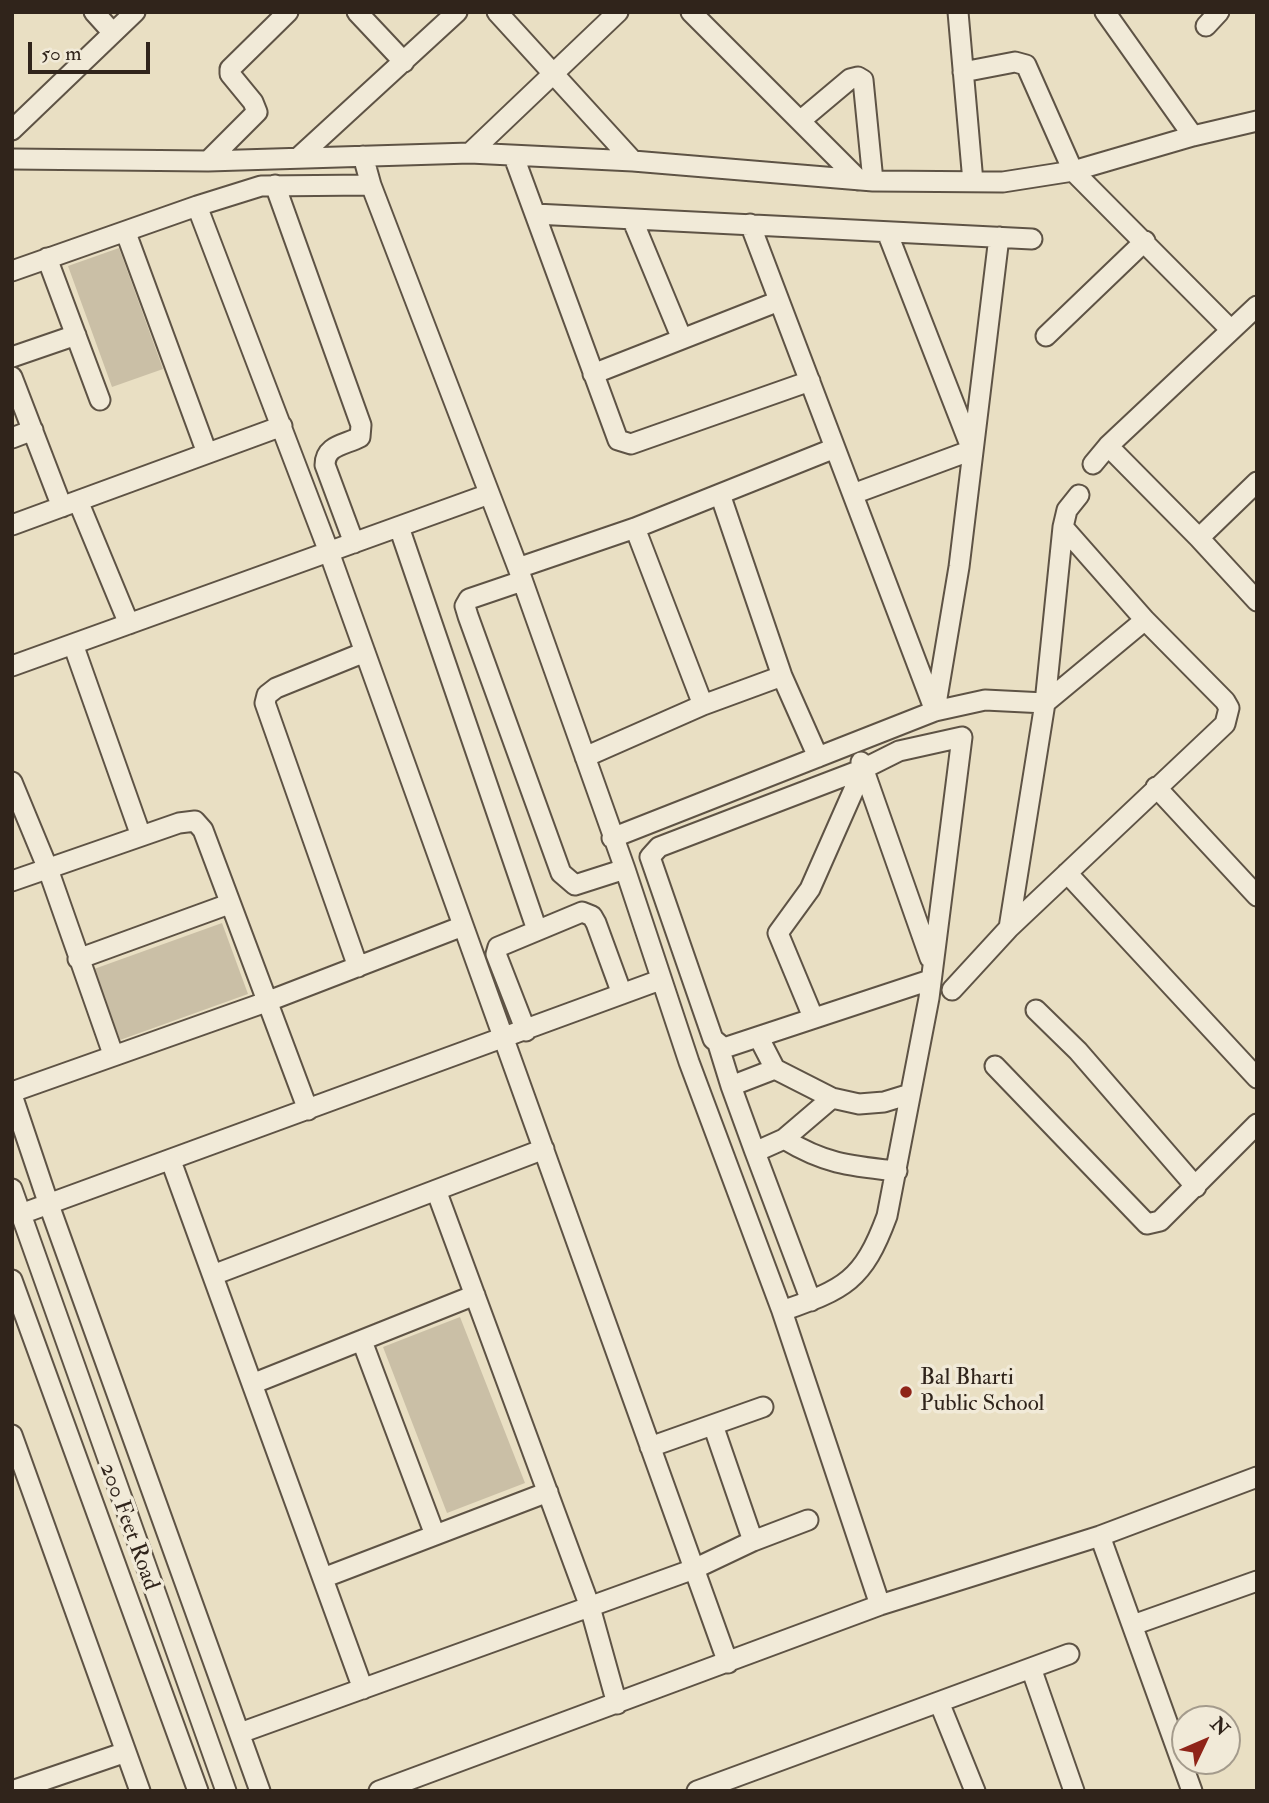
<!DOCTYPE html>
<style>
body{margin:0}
#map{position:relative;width:1269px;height:1803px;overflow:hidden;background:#e9dfc3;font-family:"IM FELL Double Pica",serif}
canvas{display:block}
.frame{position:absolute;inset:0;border:14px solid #30241b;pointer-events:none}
.north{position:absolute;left:1171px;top:1705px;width:70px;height:70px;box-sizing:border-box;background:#f1ead8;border:2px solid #a49b8c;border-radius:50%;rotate:46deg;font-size:19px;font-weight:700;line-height:28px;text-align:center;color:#30241b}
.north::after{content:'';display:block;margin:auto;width:24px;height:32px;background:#8f2418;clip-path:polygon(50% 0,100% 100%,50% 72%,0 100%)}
.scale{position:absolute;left:28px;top:42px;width:122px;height:32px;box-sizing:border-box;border:4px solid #30241b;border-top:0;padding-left:9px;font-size:21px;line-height:24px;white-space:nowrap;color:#30241b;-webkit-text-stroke:5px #f1ead8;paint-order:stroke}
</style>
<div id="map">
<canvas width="1269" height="1803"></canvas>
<div class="frame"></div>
<div class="north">N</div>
<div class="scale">50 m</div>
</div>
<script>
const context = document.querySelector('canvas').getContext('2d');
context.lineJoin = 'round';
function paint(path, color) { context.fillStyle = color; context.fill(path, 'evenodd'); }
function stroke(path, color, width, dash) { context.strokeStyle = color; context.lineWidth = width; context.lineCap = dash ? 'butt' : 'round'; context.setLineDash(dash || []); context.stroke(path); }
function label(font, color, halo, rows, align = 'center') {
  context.font = font + ' "IM FELL Double Pica",serif'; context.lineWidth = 7; context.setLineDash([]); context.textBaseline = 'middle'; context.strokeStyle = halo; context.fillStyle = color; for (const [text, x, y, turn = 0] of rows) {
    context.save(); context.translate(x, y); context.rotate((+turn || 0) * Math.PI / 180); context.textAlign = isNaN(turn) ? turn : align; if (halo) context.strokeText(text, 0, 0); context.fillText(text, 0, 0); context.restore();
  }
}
const green = new Path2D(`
 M119,248L163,369L112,387L68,266Z
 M222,923L248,994L120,1040L94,969Z
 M460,1317L525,1483L447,1513L383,1347Z`);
const minor = new Path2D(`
 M94,12L113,33
 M357,12L404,62
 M497,12L633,161
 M691,12L859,180
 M958,12L973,182
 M1105,12L1193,136
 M1206,26L1219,12
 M963,72L1015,62L1026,65L1073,171L1231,330
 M800,121L850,79L858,77L863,80L873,181
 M12,130L135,12
 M470,153L618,12
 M363,156L371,185L518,568L625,869L689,1062L782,1311L880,1605
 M299,157L457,12
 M514,157L618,440L631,444L810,381
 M12,159L208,161L470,153L633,161L873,181L1003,182L1073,171L1193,136L1257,121
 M208,161L257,112L253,102L230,74V69L288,12
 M275,185L361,425L360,437C345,445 325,445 325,465L354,543
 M197,206L261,186L371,185
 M535,214L1032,239
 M633,221L682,339
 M750,224L935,711
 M126,233L207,453
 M47,258L100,400
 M12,271L197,206L329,552L728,1663
 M1046,336L1145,241
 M12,357L76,335
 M593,374L779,301
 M12,377L62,507
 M12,438L33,430
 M1108,446L1199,538L1257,482
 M1093,464L1108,446L1257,306
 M720,494L782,676L818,757
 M853,494L972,450L887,232
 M78,501L129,624
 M12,525L282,426
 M399,527L537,930
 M1199,538L1257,601
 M518,568L635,528L835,448
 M522,581L469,599L465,606L468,616L561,873L575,885L625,869
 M73,644L141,836
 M12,666L489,494
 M703,705L782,676
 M935,710L959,567L999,237
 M585,757L703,705L635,528
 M861,762L930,958
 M12,782L48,869L113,1054
 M1156,787L1257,896
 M612,838L935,711L985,700L1045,703L1145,620
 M1067,873L1257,1078
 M12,881L179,823L195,821L203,830L308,1110
 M1009,928L1045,703L1063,527
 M78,959L229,904
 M358,967L265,703L267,695L276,688L365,652
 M952,990L1009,928L1225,724L1229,708L1225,701L1145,620L1063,527L1067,510L1079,495
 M1036,1010L1078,1051L1196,1187
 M813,1017L778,933L810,889L863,769
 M526,1031L496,954L498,947L582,912L592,916L596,923L622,994
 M759,1038L775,1069L832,1098L859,1104L884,1102L910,1094
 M718,1044L731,1086
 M995,1066L1147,1224L1160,1221L1257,1124
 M12,1092L266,1002L463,926
 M12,1095L49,1205L260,1791
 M784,1139C825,1164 850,1166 897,1171
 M755,1152L731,1086L775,1069
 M171,1161L363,1689
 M12,1189L226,1791
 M436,1190L590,1607L617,1704
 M21,1214L660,980
 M213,1275L544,1149
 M12,1280L198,1791
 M811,1301L755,1152L784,1139L832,1098
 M782,1311C845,1289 863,1281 887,1216L929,998L962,737L899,751L863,769L659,847L650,857L713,1039L724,1048L930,980
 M362,1341L435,1535
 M252,1384L475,1295
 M713,1425L753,1541
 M12,1435L140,1791
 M650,1447L763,1407
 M1100,1536L1192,1791
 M323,1578L548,1492
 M1133,1625L1257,1581
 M1031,1668L1074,1791
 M939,1702L975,1791
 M240,1733L694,1569L753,1541L808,1520
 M12,1791L126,1752
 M379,1791L880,1605L1100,1536L1257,1477
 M697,1791L1069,1654`);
const markers = [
 [906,1392,7,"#8f2418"]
];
const poiNames = [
 ["Bal Bharti",920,1379],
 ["Public School",920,1405]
];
const streetNames = [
 ["200 Feet Road",128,1527,70]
];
paint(green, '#cabfa6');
stroke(minor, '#5e5345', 23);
stroke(minor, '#f1ead8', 19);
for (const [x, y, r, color] of markers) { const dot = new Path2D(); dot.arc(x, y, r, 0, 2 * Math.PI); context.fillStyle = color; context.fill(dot); stroke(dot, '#f1ead8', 2.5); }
label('23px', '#30241b', '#f1ead8', poiNames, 'left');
label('23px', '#30241b', '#f1ead8', streetNames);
</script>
